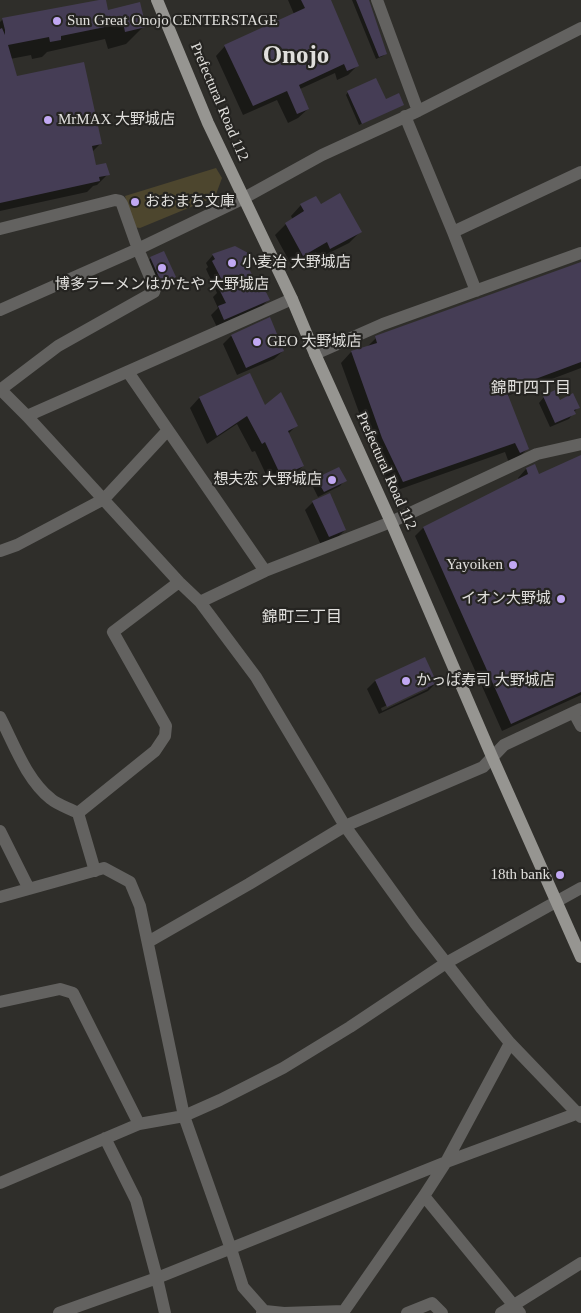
<!DOCTYPE html>
<meta charset="utf-8">
<style>
body{margin:0}
canvas{display:block;background:#2f2e2a}
</style>
<canvas width="581" height="1313"></canvas>
<script>
const context = document.querySelector('canvas').getContext('2d');
context.lineJoin = 'round';
function paint(path, color) { context.fillStyle = color; context.fill(path, 'evenodd'); }
function stroke(path, color, width, dash) { context.strokeStyle = color; context.lineWidth = width; context.lineCap = dash ? 'butt' : 'round'; context.setLineDash(dash || []); context.stroke(path); }
function label(font, color, halo, rows, align = 'center') {
  context.font = font + ' "Times New Roman","Noto Sans JP",serif'; context.lineWidth = 4.5; context.setLineDash([]); context.textBaseline = 'middle'; context.strokeStyle = halo; context.fillStyle = color; for (const [text, x, y, turn = 0] of rows) {
    context.save(); context.translate(x, y); context.rotate((+turn || 0) * Math.PI / 180); context.textAlign = isNaN(turn) ? turn : align; if (halo) context.strokeText(text, 0, 0); context.fillText(text, 0, 0); context.restore();
  }
}
const green = new Path2D(`
 M216,168L222,178L215,197L140,228L134,227L125,196Z`);
const shadow = new Path2D(`
 M288,0H329L358,65L348,75L337,80L335,73L300,89L308,109L298,118L288,123L277,100L243,115L216,56L225,46L294,14Z
 M352,0H367L386,53L383,56L376,59Z
 M107,11L144,26L126,44L108,49L105,39L47,52L42,57L32,59L31,55L10,59L16,78L101,143L92,152L95,167L108,174L97,185L93,186L87,192L0,211V22L3,19Z
 M348,92L385,101L402,105L359,125L346,95Z
 M301,205L360,232L349,243L319,258L316,252L292,266L275,235L286,224L293,220L291,216Z
 M213,255L252,261L247,266L258,289L268,300L261,307L217,327L211,315L218,308L213,297L217,293L206,269L208,267L206,263Z
 M151,258L175,277L170,282L156,288L146,264Z
 M581,263V368L507,396L528,448L517,459L509,463L505,452L392,492L372,448L341,363L351,352L365,349L376,338Z
 M231,336L283,351L274,359L237,375L223,344Z
 M250,374L265,407L296,426L288,434L303,466L294,475L271,485L255,451L252,452L237,424L207,444L190,408L199,398Z
 M544,397L559,401L578,407L569,419L550,427L539,403Z
 M581,457V695L502,731L415,536L423,528L519,480L518,478L526,469L538,476Z
 M317,479L345,480L340,486L318,497L312,485Z
 M313,502L345,530L337,538L321,545L305,510Z
 M375,681L436,683L428,691L379,714L367,689ZM428,686V689L382,711L381,708Z`);
const building = new Path2D(`
 M99,0H106L108,10L140,2L146,27L125,32L123,22L105,25V27L61,36V40L50,42L49,37L8,45L17,76L84,62L102,144L92,146L96,165L106,163L110,175L99,177L100,181L0,203V29L2,28L5,35V30L2,18Z
 M301,0H331L359,66L347,71L344,64L299,85L309,109L297,114L287,91L253,106L224,45L305,8Z
 M356,0H369L387,54L379,57Z
 M376,78L386,99L399,93L404,105L362,124L347,91Z
 M340,193L362,232L330,249L327,242L303,256L285,223L304,211L300,204L316,196L321,204Z
 M235,246L250,254L253,262L247,265L259,288L263,286L270,300L224,320L218,306L226,303L219,289L225,286L212,261L215,259L212,254Z
 M164,251L176,277L162,284L150,257Z
 M581,262V362L506,390L529,449L520,453L515,443L403,482L382,438L351,351L377,343L375,336L386,332Z
 M270,317L284,351L246,368L231,335Z
 M250,373L265,405L281,392L298,426L288,431L304,466L281,476L265,442L262,444L247,416L217,436L199,397Z
 M555,390L560,400L573,393L580,408L574,410L576,414L555,423L543,396Z
 M581,455V692L511,724L423,527L528,474L526,468L535,464L539,474Z
 M339,467L347,481L324,492L316,478Z
 M330,493L346,530L329,537L312,501Z
 M425,657L437,683L387,707L375,680Z`);
const minor = new Path2D(`
 M377,0L418,111
 M405,116L453,232L476,291
 M0,229L115,200L120,201L122,204L138,249L155,289L154,292L58,346L0,390
 M453,232L581,172
 M0,310L138,249L244,198L322,155L418,111L581,28
 M315,354L383,324L581,253
 M128,372L265,571
 M0,389L27,416L179,582L200,602L256,677L345,826L415,923L482,1009L510,1043L581,1117
 M27,416L292,299
 M0,551L17,545L104,499L168,430
 M200,602L265,571L391,522L537,454L581,444
 M574,713L581,726
 M0,717C14,744 26,779 51,799C58,805 69,808 78,813L95,871
 M78,813L155,751L165,736L166,726L113,632L179,582
 M0,831L29,889
 M0,897L104,868L130,882L140,906L184,1116L232,1252L243,1287L266,1313
 M148,942L249,884L345,826L483,767L504,745L581,709
 M0,1002L60,989L73,993L139,1124
 M105,1138L136,1200L157,1278L165,1313
 M0,1183L139,1124L184,1116L220,1100L283,1068L350,1027L446,963L581,888
 M424,1196L520,1313
 M59,1313L157,1278L446,1162L581,1112
 M262,1313L265,1311L284,1313L344,1311L424,1196L446,1162L510,1043
 M407,1313L432,1303L442,1313
 M501,1313L581,1263`);
const major = new Path2D(`
 M157,0L208,123L292,299L315,354L391,522L493,759L581,957`);
const markers = [
 [57,21,5,"#c1a8f3"],
 [48,120,5,"#c1a8f3"],
 [135,202,5,"#c1a8f3"],
 [232,263,5,"#c1a8f3"],
 [162,268,5,"#c1a8f3"],
 [257,342,5,"#c1a8f3"],
 [332,480,5,"#c1a8f3"],
 [513,565,5,"#c1a8f3"],
 [561,599,5,"#c1a8f3"],
 [406,681,5,"#c1a8f3"],
 [560,875,5,"#c1a8f3"]
];
const poiNames = [
 ["Sun Great Onojo CENTERSTAGE",67,21],
 ["MrMAX 大野城店",58,120],
 ["おおまち文庫",145,202],
 ["小麦冶 大野城店",242,263],
 ["博多ラーメンはかたや 大野城店",162,285,"center"],
 ["GEO 大野城店",267,342],
 ["想夫恋 大野城店",322,480,"right"],
 ["Yayoiken",503,565,"right"],
 ["イオン大野城",551,599,"right"],
 ["かっぱ寿司 大野城店",416,681],
 ["18th bank",550,875,"right"]
];
const streetNames = [
 ["Prefectural Road 112",219,102,67],
 ["Prefectural Road 112",386,471,66]
];
const neighbourhoodNames = [
 ["錦町四丁目",531,389],
 ["錦町三丁目",302,618]
];
const townNames = [
 ["Onojo",296,57]
];
paint(green, '#4d462e');
paint(shadow, '#0007');
paint(building, '#453d55');
stroke(minor, '#636260', 12);
stroke(major, '#969591', 12);
for (const [x, y, r, color] of markers) { const dot = new Path2D(); dot.arc(x, y, r, 0, 2 * Math.PI); context.fillStyle = color; context.fill(dot); stroke(dot, '#252421', 2); }
label('15px', '#e0dfdc', '#252421', poiNames, 'left');
label('15px', '#e0dfdc', '#252421', streetNames);
label('16px', '#e0dfdc', '#252421', neighbourhoodNames);
label('bold 25px', '#e0dfdc', '#252421', townNames);
</script>
